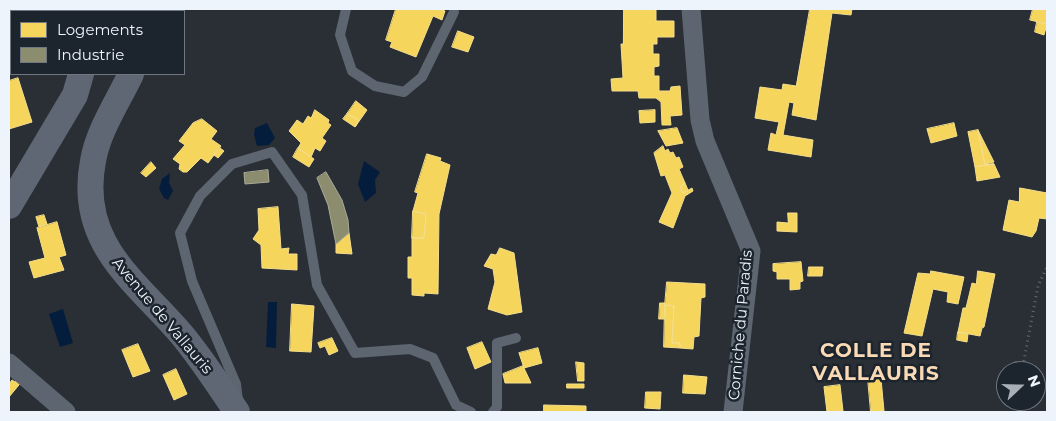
<!DOCTYPE html>
<style>
body{margin:0}
#map{position:relative;width:1056px;height:421px;overflow:hidden;background:#2a2f35;font-family:Montserrat,sans-serif}
canvas{display:block}
.frame{position:absolute;inset:0;border:10px solid #eef4fb;pointer-events:none}
.legend{position:absolute;left:10px;top:10px;width:175px;height:65px;box-sizing:border-box;background:#1c242e;border:1px solid #707780;margin:0;padding:6px 9px;list-style:none;font-size:15px;color:#eef4fb}
.legend li{display:flex;align-items:center;gap:10px;height:25px}
.legend b{width:25px;border:1px solid #707780}
.north{position:absolute;left:996px;top:361px;width:50px;height:50px;box-sizing:border-box;background:#1c242e;border:1px solid #707780;border-radius:50%;rotate:69deg;font-size:14px;font-weight:700;line-height:20px;text-align:center;color:#eef4fb}
.north::after{content:'';display:block;margin:auto;width:18px;height:22px;background:#a9afb6;clip-path:polygon(50% 0,100% 100%,50% 72%,0 100%)}
</style>
<div id="map">
<canvas width="1056" height="421"></canvas>
<div class="frame"></div>
<ul class="legend">
<li><b style="height:14px;background:#f6d55c"></b>Logements</li>
<li><b style="height:14px;background:#8c8c6e"></b>Industrie</li>
</ul>
<div class="north">N</div>
</div>
<script>
const context = document.querySelector('canvas').getContext('2d');
context.lineJoin = 'round';
function paint(path, color) { context.fillStyle = color; context.fill(path, 'evenodd'); }
function stroke(path, color, width, dash) { context.strokeStyle = color; context.lineWidth = width; context.lineCap = dash ? 'butt' : 'round'; context.setLineDash(dash || []); context.stroke(path); }
function label(font, color, halo, rows, align = 'center') {
  context.font = font + ' Montserrat,sans-serif'; context.lineWidth = 5; context.setLineDash([]); context.textBaseline = 'middle'; context.strokeStyle = halo; context.fillStyle = color; for (const [text, x, y, turn = 0] of rows) {
    context.save(); context.translate(x, y); context.rotate((+turn || 0) * Math.PI / 180); context.textAlign = isNaN(turn) ? turn : align; if (halo) context.strokeText(text, 0, 0); context.fillText(text, 0, 0); context.restore();
  }
}
const water = new Path2D(`
 M267,123L275,138L269,145L257,146L254,135L255,128Z
 M364,161L380,172L375,180L376,193L365,202L358,184Z
 M170,173L169,183L173,191L168,200L164,198L159,189L162,179Z
 M268,302H277L276,348L266,347Z
 M63,309L73,343L60,347L49,314Z`);
const homes = new Path2D(`
 M396,9H440L445,11L442,20L433,16L416,57L390,47L392,42L386,40Z
 M624,9H656V21H674V37H657V44H653V54H659V66L654,67V76H659V91H670L671,87L680,86L682,115L670,116L671,125H662L661,102L656,98H639L638,91H612L611,79L623,78L621,44H623Z
 M810,9H852L851,15L832,13L816,120L792,115L794,103L789,102L783,135L813,140L811,157L768,150L771,133L776,135L779,122L755,118L760,87L782,90L783,84L796,86Z
 M1033,9H1047V24L1030,20Z
 M1037,22L1047,24L1044,35L1035,32Z
 M458,31L474,37L468,52L452,47Z
 M18,78L32,122L9,129V81Z
 M356,101L367,110L355,127L359,120L347,114Z
 M315,110L329,120L328,123L331,125L322,138L326,141L320,151L315,148L311,157L298,148L301,143L289,131L297,120L303,124L308,116L311,118Z
 M655,110V122L640,123L639,111Z
 M347,114L359,120L355,127L343,119Z
 M202,119L217,131L211,139L221,146L208,163L201,158L187,172H183L179,169L180,164L173,159L185,145L179,141L193,123Z
 M954,123L957,136L931,143L927,129Z
 M677,128L683,143L666,146L658,131Z
 M978,130L994,162L985,164Z
 M978,130L985,164H994L975,167L968,132Z
 M663,146L665,151L668,149L670,153L673,152L676,158L679,157L683,167L679,169L685,183L680,187L683,193L692,188L693,191L685,196L673,228L659,222L672,193L665,175L661,176L654,153Z
 M220,148L224,151L218,158L214,155Z
 M298,148L314,159L309,167L293,157Z
 M427,154L441,158L440,161L450,165L439,214L438,294L424,293V296L412,295V278H408V257H412V238H424L426,214L413,211L418,193L415,192Z
 M151,162L156,168L146,177L141,173Z
 M994,164L1000,177L977,181L975,167Z
 M685,183L688,190L683,193L680,187Z
 M1020,188L1047,193V219L1039,218L1036,231L1032,237L1003,230L1009,200L1019,202Z
 M278,207L281,249L289,248L288,254H297V270L262,268L261,245L253,239L259,230L258,209Z
 M413,211L426,214L424,238H412Z
 M788,213H797V232L777,231V222L788,223Z
 M44,215L47,224L39,227L36,217Z
 M57,222L66,255L59,257L64,270L34,278L29,262L45,258L37,228Z
 M349,233L352,254L336,253V244Z
 M500,248L514,253L522,312L507,315L488,309L495,282L493,269L484,266L491,254L496,255Z
 M801,262L803,281L800,282V289L790,290V279H777V272L773,271V264Z
 M809,267H823L822,276H808Z
 M931,271L964,277L958,304L947,302L948,292L933,289L922,336L904,333L918,273L930,274Z
 M978,271L995,274L984,327L982,328L980,336L958,332L963,308H966L972,283L976,284Z
 M667,282L705,284V297L701,298L699,336L694,337L693,349L680,348V343H672L674,306L665,305Z
 M660,303H665V319H659Z
 M292,304L314,306L311,352L290,351Z
 M665,305L674,306L672,343H680V348L664,347Z
 M958,332L968,334L967,342L957,340Z
 M332,338L338,351L329,355L325,346L320,348L318,343Z
 M482,342L491,362L475,369L467,348Z
 M138,344L150,371L133,377L122,350Z
 M538,348L542,363L524,368L519,353Z
 M576,362L584,363V381H578Z
 M523,366L531,383H505L503,374Z
 M176,369L187,394L174,400L163,375Z
 M684,375L707,377L705,394L683,393Z
 M18,377L23,380L9,397V384L12,380L15,382Z
 M868,379H881L884,411L871,412Z
 M567,384H584V388H567Z
 M840,385L843,411L827,412L824,387Z
 M646,392H661L660,409L645,408Z
 M544,405L586,406V412H544Z`);
const industry = new Path2D(`
 M268,170L269,182L245,184L244,173Z
 M326,172L342,200L348,220L349,233L336,244L328,205L317,178Z`);
const path = new Path2D(`
 M1022,371L1038,286L1047,267
 M1018,412L1019,401`);
const service = new Path2D(`
 M346,9L340,35L352,71L375,86L404,92L422,77L454,12
 M238,401L236,384L192,281L180,233L200,196L232,164L272,152L302,195L317,285L355,353L410,349L433,358L456,405L471,412
 M493,412L497,407V343L516,338`);
const minor = new Path2D(`
 M691,9L700,120L705,141L751,251L733,412
 M9,363L66,412`);
const secondary = new Path2D(`
 M131,9L136,11
 M97,11L102,9
 M131,74C118,101 98,131 93,161C77,244 136,281 182,335C202,359 219,386 237,412
 M9,206L75,95L81,74`);
const streetNames = [
 ["Avenue de Vallauris",162,316,50],
 ["Corniche du Paradis",741,325,-85]
];
const districtNames = [
 ["COLLE DE",876,351],
 ["VALLAURIS",876,374]
];
paint(water, '#041d3c');
paint(homes, '#f6d55c');
stroke(homes, '#f4de8c', 1);
paint(industry, '#8c8c6e');
stroke(industry, '#a9ab98', 1);
stroke(path, '#636970', 3, [1, 4]);
stroke(service, '#5c6570', 10);
stroke(minor, '#5c6570', 19);
stroke(secondary, '#5e6773', 26);
label('15px', '#eef4fb', '#1c242e', streetNames);
context.letterSpacing = '1px';
label('bold 20px', '#f9dab5', '#1c242e', districtNames);
context.letterSpacing = '0px';
</script>
